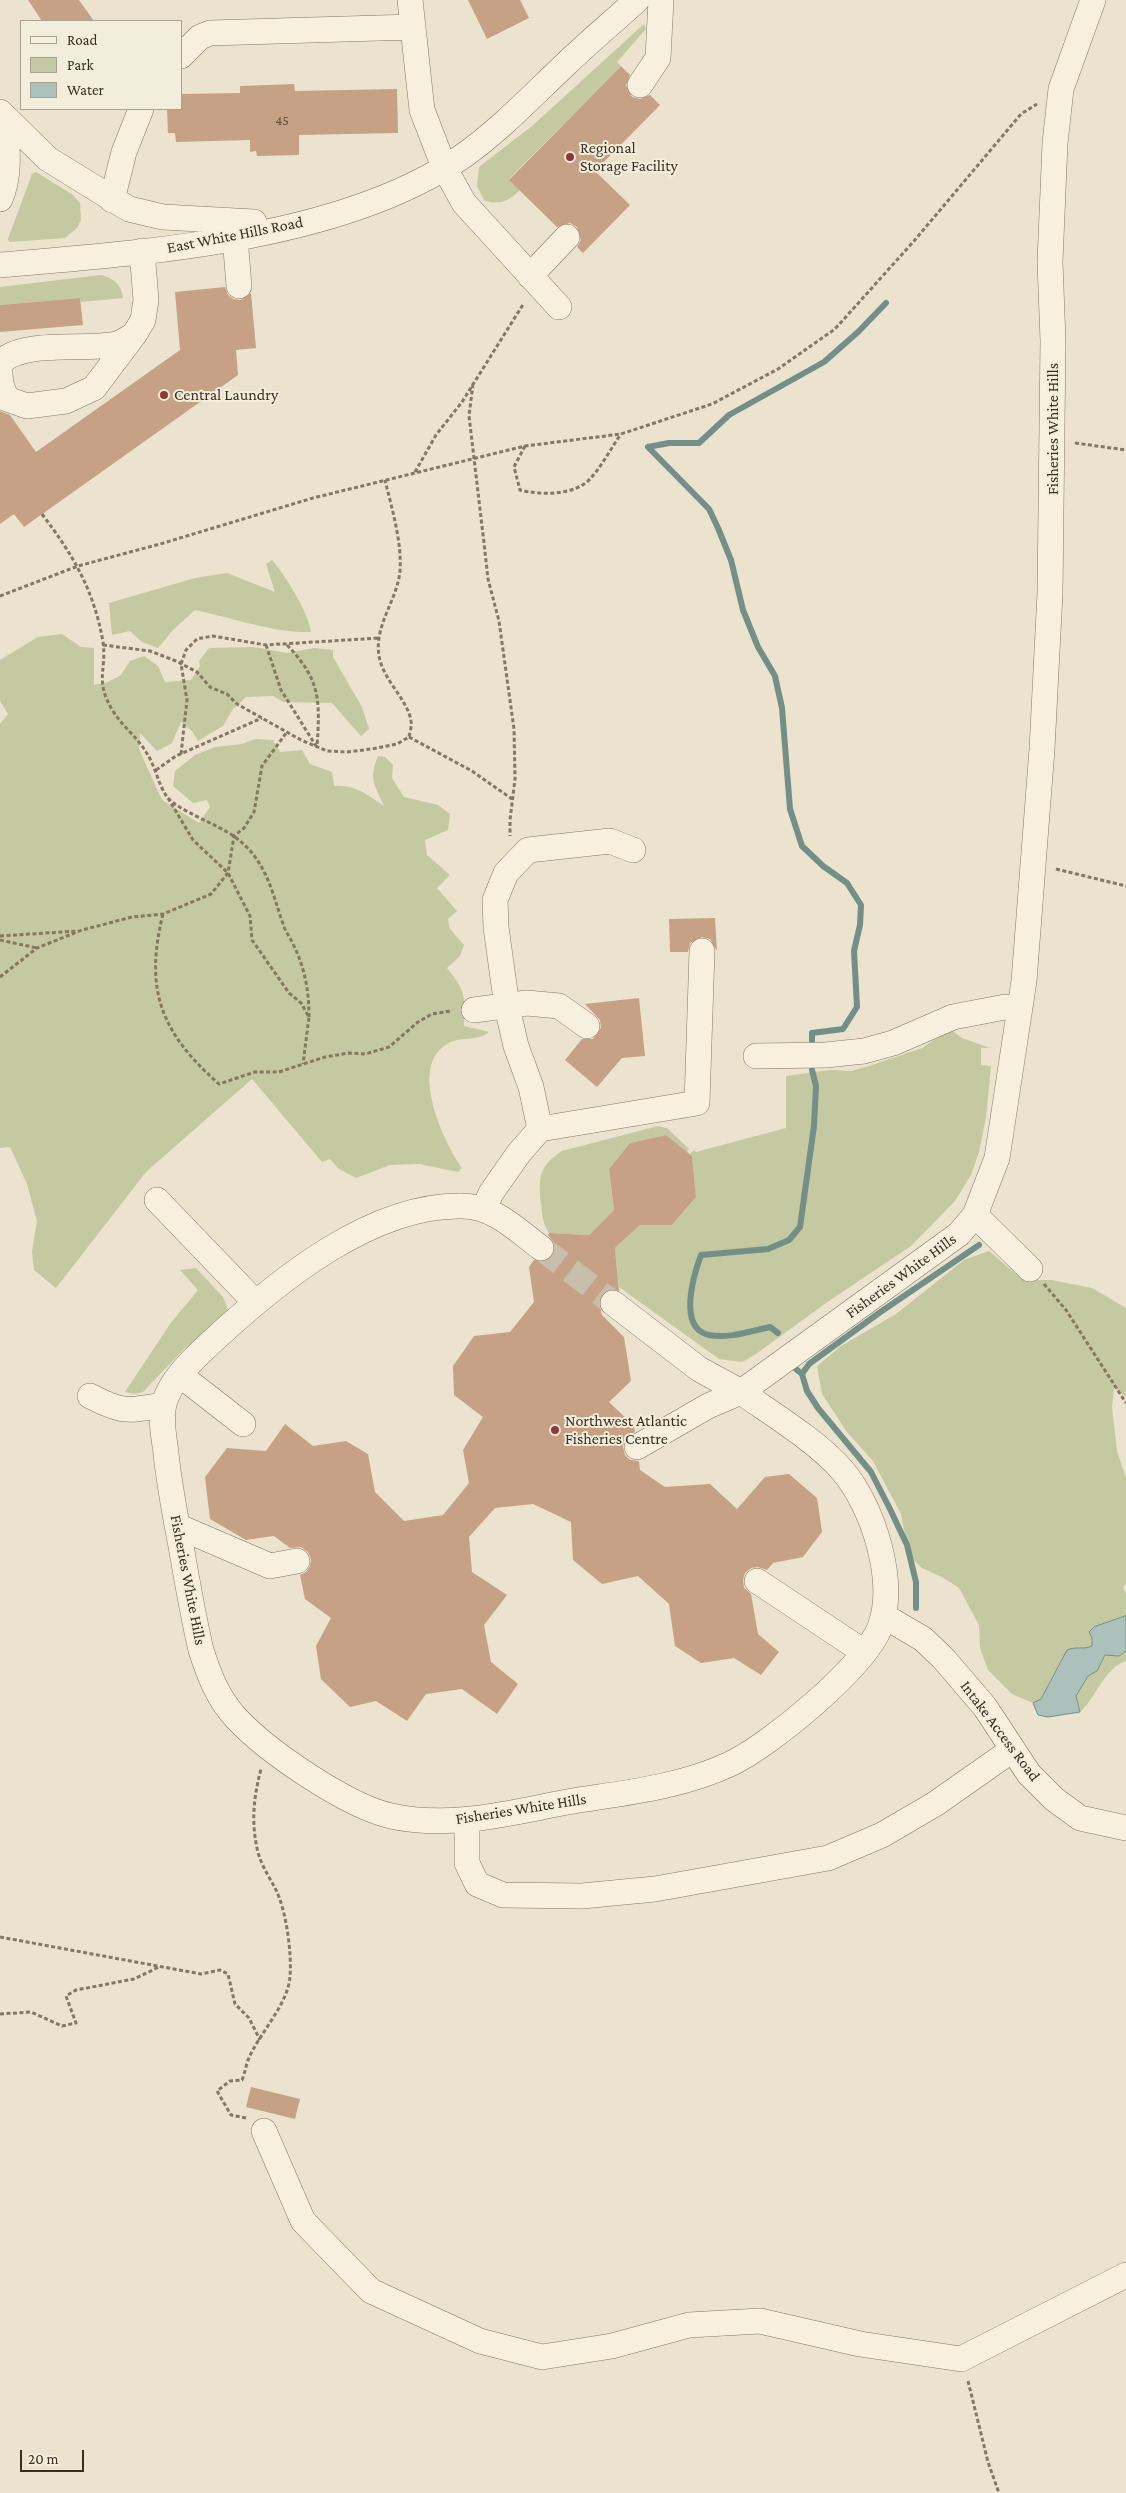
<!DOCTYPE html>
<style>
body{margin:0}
#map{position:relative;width:1126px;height:2493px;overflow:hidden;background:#ebe3cd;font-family:"Crimson Pro",serif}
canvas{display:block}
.legend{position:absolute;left:20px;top:20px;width:162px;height:90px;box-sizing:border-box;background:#f3eddc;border:1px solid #a9a192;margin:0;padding:6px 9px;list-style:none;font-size:15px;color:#3a2e23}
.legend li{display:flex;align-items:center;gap:10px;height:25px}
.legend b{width:25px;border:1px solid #a9a192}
.scale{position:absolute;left:20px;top:2450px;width:64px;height:22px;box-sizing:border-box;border:2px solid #3a2e23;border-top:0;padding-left:6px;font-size:15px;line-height:18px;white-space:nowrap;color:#3a2e23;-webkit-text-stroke:4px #f3eddc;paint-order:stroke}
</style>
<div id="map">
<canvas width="1126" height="2493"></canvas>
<ul class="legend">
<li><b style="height:6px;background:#f7f0df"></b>Road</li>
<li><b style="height:14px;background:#c4c9a1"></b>Park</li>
<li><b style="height:14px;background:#acc1bb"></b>Water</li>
</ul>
<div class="scale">20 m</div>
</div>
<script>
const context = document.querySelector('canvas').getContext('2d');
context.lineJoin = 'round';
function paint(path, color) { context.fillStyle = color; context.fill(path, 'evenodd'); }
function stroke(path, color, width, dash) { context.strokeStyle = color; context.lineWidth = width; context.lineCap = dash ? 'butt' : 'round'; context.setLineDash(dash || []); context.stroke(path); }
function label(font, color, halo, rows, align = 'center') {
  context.font = font + ' "Crimson Pro",serif'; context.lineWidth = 4; context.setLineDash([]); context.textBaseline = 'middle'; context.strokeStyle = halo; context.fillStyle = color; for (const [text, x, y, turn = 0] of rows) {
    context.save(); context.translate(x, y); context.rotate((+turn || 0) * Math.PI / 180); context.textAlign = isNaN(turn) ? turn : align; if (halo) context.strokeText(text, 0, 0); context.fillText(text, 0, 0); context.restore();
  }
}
const green = new Path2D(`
 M644,24L646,29L617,62L621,66L509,179L520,190C509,201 498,206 484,200L477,186L479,167L532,126Z
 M36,172L73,195L80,203L81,220L77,228L65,238L9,242L8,239L32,174Z
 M101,275C113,278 122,285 123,298L81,302L80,298L0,305V287Z
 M272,560C285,575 309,613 311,632C272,633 234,618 195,610L173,630L158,648L142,642L130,631L112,635L109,603L195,578L227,573L275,592L266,564Z
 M62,634L81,647L94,648V685L108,682L121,675L130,661L144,656L158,666L165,682L191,680L200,666L199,661L209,648L253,647L287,653L314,648L333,650V657L362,707L369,729L361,736L332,703L283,702L273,696L246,697L233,709L223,726L198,741L192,731L181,722L172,743L157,751L140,733L139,749L162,800L199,823L210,807L207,800L193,803L173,786L175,771L195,755L215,747L242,744L255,739L273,740L280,752L302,750L310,764L332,772L334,786C354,784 368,795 384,806C375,785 368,779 378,756L385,757L393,765L392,778L404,797L438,805L450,814L448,830L425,840L427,855L450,875L437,888L457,911L448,919L450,929L464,945L460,956L447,968C466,991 465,997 464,1026L489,1032C477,1042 462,1036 449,1043C407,1064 443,1141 462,1168L458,1172L419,1164L390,1165L356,1178L339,1169L330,1159L322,1162L252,1079L146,1172L56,1288L34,1270L32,1251L37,1221L27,1184L10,1147L0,1148V724L8,714L0,701V660L38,637Z
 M950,1029L962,1038L990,1048H981V1065L991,1066L986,1117L979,1152L971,1175L955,1201L911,1246L826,1303L756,1354L742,1362L719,1359L619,1287L615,1248L640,1225H672L696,1197L692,1156L690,1154L694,1150L696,1152L786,1128V1076L830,1070L851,1071L869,1066L922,1048Z
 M658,1126L667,1128L689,1149L687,1152L666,1135L630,1143L609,1169L614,1210L589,1235L549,1233C543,1224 542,1215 541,1204C538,1178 539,1166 562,1151Z
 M989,1251L1023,1280H1051L1092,1288L1126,1308V1397L1114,1388L1112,1408L1117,1451L1126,1478V1584L1123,1587L1126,1594V1616C1110,1622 1092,1624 1093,1646L1064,1655L1041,1699L1033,1703L1012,1694L988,1670L980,1648L979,1625L959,1588L942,1577L922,1568L909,1556L901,1514L873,1461L847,1432L822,1394L817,1366L841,1346L896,1314L964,1260Z
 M196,1268L223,1297L228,1309L225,1315L183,1350L143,1392L135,1394L125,1392L170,1324L198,1290L180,1270Z
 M1126,1651V1661C1104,1668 1096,1698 1080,1712L1076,1696L1088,1676L1097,1671L1105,1655L1119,1656Z`);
const water = new Path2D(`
 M1126,1616V1651L1119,1656L1105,1655L1097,1671L1088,1676L1076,1696L1080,1712L1048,1717L1038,1715L1033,1703L1041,1699L1067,1650C1076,1646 1084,1650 1092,1646V1638L1089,1632L1094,1627Z`);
const stream = new Path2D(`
 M648,447L709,509L718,528L731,560L743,610L758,647L775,676L782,708L790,809L802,846L823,866L847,883L861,905L860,925L854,951L857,1007L843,1029L812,1033V1041
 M648,447L669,443H699L729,415L824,362L858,332L886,303
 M778,1333L770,1327C751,1331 728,1339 709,1335C677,1328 694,1274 701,1255L768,1249L789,1240L800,1227L814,1126L816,1086L812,1070
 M796,1369L802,1374L807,1391L818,1408L871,1472L890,1509L907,1545L916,1582V1608
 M802,1374L809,1364L879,1313L979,1245`);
const building = new Path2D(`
 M28,0H79L94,21H42Z
 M468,0H520L529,18L487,39Z
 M621,66L630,75L626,85L632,97L640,99L650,95L660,105L595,171L630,205L583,253L577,247L581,240L577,227L570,223L557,227L509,180Z
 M294,84L295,91L397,89L398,133L299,135V155L257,156L256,151L250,152V140L176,142L175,133H168L167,109H181V94L240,93V86Z
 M225,287L228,295L233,299L241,300L251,293L256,348L236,350L238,375L24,527L14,514L0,524V411L10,415L36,452L180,350L175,292Z
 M80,298L83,325L0,332V305Z
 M715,918L717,951L710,939L702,937L690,943L688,952H670L669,919Z
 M639,998L645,1056L622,1058L597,1087L565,1060L582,1039H593L601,1028L600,1020L585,1004Z
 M666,1135L692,1156L696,1197L672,1225H640L615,1248L619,1291L607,1290L601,1295L599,1302L602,1315L624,1337L631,1381L609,1402L634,1426L635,1432L624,1440L623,1447L625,1455L630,1460L639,1461L640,1470L665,1487L710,1484L737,1509L765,1477L789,1474L817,1498L822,1532L803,1557L773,1563L767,1570L758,1567L751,1568L745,1573L743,1580L744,1588L751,1594L758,1634L779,1652L761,1675L734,1658L701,1663L675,1646L669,1604L638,1576L602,1584L573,1560L571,1522L533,1504L495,1508L469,1537L472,1572L507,1595L484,1625L491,1662L518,1684L497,1714L462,1689L426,1694L407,1721L376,1701L350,1707L321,1679L316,1646L331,1618L305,1599L300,1575L306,1572L310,1566L311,1559L308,1552L301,1547L290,1548L274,1536L246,1540L210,1519L205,1477L227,1448L266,1451L285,1424L313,1446L346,1441L368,1454L375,1492L404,1521L443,1515L469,1483L463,1450L483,1417L454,1395L453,1366L474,1336L510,1332L534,1302L529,1267L534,1260L546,1261L553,1256L554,1243L548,1235L549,1233L589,1235L614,1210L609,1169L630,1143Z
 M251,2087L300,2099L295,2119L246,2107Z`);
const minorTunnel = new Path2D(`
 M541,1248L613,1303`);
const path = new Path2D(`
 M473,384L469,416L484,543L488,579L499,621L514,729L515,779L510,820V836
 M1075,443L1126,450
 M525,446L514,467L520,490C540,495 574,496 590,479C602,466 611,448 621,434
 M415,472L436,435L462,402L524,303
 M42,514C73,555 94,590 103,642C107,671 94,680 113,711C122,726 137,737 146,752C155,765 158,784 167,797C177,810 219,825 235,837C266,860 271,889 283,924C285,931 290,937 293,944C305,968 309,991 309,1017
 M0,596L78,566L160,544L313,498L525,446L621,434L712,404L778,369L835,329L914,241L1021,114L1037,104
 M103,645L150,651L176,661L197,672L210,687L227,694L237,704L301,740L327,751L347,752L371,749L397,744L409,737C410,732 412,726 411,721C408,700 383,680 379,656C374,625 397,601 400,571C402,542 392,509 385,480
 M266,645L281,690L316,746
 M287,645C321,680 320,701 317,747
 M409,737L472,771L512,799
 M181,754L187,700L181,664L186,650L197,639L213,636L266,645L379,638
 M156,770L176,756L262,718
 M168,798L193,840L228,873L250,916L252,940L289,993L301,1003L309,1017L303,1064
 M1056,869L1126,886
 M163,914C144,990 161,1033 219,1084L255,1072H279L325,1057L349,1053L365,1054L389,1047L418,1022L432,1014L451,1011
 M0,936L78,931
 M0,940L37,948
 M0,977L37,948L82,930L132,917L163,914L211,894L228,873L234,836L244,828L254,812L262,766L287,732
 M1044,1284L1066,1310L1126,1403
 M0,1937L201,1974L220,1970L228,1974L235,2004L249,2018L260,2040
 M0,2014L31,2012L62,2026L76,2023L66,1996L76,1990L134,1979L159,1967
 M246,2118L231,2115L217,2091L230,2081L242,2080C245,2073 246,2064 249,2058C259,2034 289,2003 290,1976C292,1953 286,1910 276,1890C269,1876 260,1864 257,1848C251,1820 254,1796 261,1769
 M968,2381L988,2462L999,2493`);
const minor = new Path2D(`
 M410,0L422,110L444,167L464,203L559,307
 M181,56L200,37L210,33L413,27
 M640,85L658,58L661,0
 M0,112L48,159L129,209L163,217L254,222
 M0,199C11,175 7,145 5,119
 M112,200L124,152L141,109
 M235,237L239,286
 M0,265C143,253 342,240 463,156C501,129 533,95 567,63C590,41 614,21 637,0
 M530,276L567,237
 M0,363C22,339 85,351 117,344C122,342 129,338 134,335
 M0,374L1,385L7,399L27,406L66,401L94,388L134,335L143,320L146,300L142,251
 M474,1010L527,1003L559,1006L587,1026
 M756,1056L826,1055L864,1051L893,1043L953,1017L1005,1007
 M540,1129L531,1087L516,1046L507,1007L496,927L495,900L506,873L528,850L610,841L633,850
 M157,1200L255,1302
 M484,1209L491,1193L519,1153L540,1129L697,1103L702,951
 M975,1215L1030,1269
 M541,1248C517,1230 494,1206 462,1206C373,1204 280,1279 217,1337C198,1355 171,1377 164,1404C160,1419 164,1437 166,1453C169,1484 175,1515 181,1546C187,1581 193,1616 201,1650C209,1675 218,1699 237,1719C268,1752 347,1806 391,1816C450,1829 509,1813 567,1802C622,1793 679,1788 730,1764C769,1746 865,1667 880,1627C897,1581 873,1506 842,1470C818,1442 772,1414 741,1392L708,1406L637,1447
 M613,1303L699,1369L741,1392L959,1234L975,1215L997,1158L1024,981L1042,749L1050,593L1053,341L1050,262L1055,143L1061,89L1093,0
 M180,1375L243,1424
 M90,1396C123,1413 127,1411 163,1405
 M177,1526L270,1566L297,1561
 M757,1581L864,1652
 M884,1616L923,1639L943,1658L985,1707L1029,1774L1054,1799L1080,1818L1126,1828
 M467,1819V1863L477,1884L503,1895L582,1896L655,1889L828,1858L882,1835L935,1804L1012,1750
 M264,2131L303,2221L371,2291L480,2341L542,2357L612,2346L689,2325L760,2321L860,2344L961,2359L1126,2275`);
const markers = [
 [570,157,5,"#913737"],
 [164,395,5,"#913737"],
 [555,1430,5,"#913737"]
];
const numberNames = [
 ["45",282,121]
];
const poiNames = [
 ["Regional",580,148],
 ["Storage Facility",580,166],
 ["Central Laundry",174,395],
 ["Northwest Atlantic",565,1421],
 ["Fisheries Centre",565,1439]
];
const streetNames = [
 ["East White Hills Road",235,235,-11],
 ["Fisheries White Hills",1053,429,-90],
 ["Fisheries White Hills",901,1276,-36],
 ["Fisheries White Hills",188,1580,79],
 ["Intake Access Road",1000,1731,53],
 ["Fisheries White Hills",521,1809,-9]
];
paint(green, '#c4c9a1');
paint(water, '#acc1bb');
stroke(water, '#738f88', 1);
stroke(stream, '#738f88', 6);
paint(building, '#c6a186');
stroke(minorTunnel, '#c8bfab', 25, [25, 12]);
stroke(minor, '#877662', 26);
stroke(path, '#877662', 3, [4, 2.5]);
stroke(minor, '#f7f0df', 25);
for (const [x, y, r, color] of markers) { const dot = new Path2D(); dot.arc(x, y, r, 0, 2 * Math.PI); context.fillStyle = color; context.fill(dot); stroke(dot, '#f3eddc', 2); }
label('14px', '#5d4b3c', null, numberNames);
label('16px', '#3a2e23', '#f3eddc', poiNames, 'left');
label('16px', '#3a2e23', '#f3eddc', streetNames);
</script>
